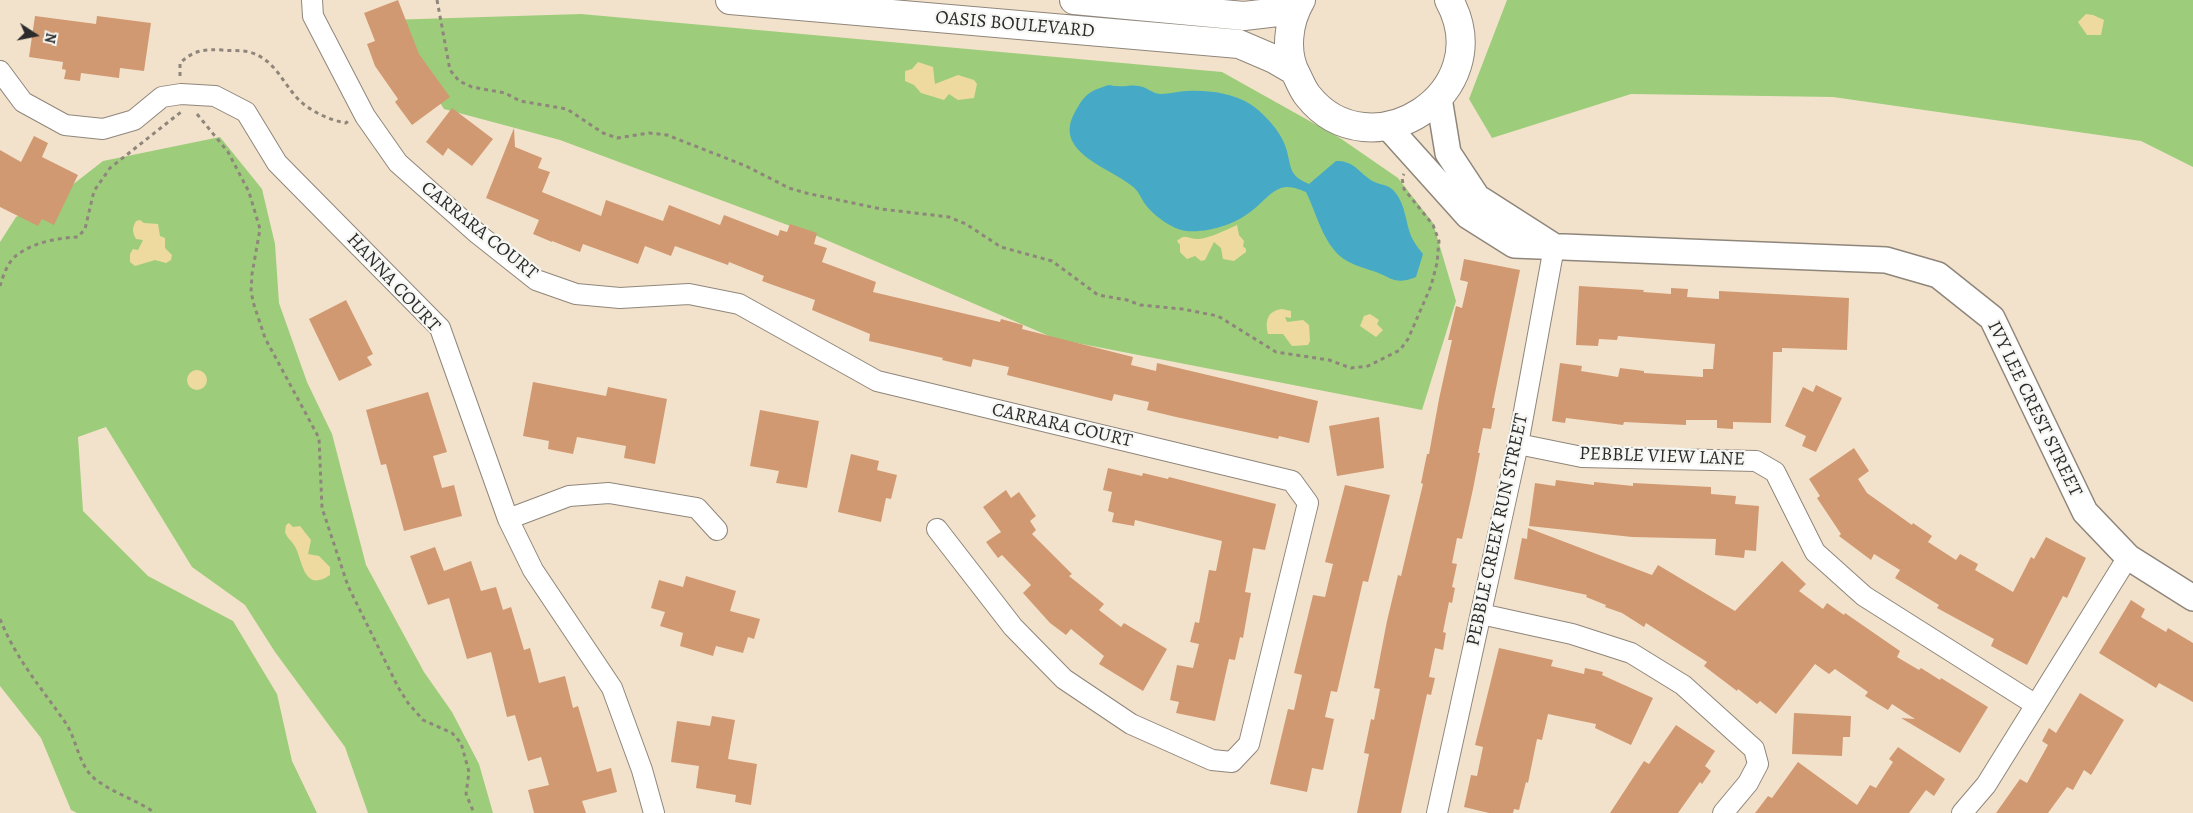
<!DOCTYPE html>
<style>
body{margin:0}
#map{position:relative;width:2193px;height:813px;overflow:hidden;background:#f3e2cb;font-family:Alegreya,serif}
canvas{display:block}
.north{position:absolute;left:10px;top:10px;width:50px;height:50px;-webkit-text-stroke:4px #f6f6f2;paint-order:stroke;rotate:101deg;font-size:14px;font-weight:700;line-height:20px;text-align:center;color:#2b2b2b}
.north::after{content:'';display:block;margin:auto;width:18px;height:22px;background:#2b2b2b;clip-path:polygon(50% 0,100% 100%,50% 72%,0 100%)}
</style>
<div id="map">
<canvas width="2193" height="813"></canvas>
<div class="north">N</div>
</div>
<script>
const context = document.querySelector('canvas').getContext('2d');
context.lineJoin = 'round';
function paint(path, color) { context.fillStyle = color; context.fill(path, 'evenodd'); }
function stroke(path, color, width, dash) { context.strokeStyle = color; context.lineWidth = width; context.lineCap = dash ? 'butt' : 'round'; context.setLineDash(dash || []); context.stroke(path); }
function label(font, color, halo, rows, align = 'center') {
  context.font = font + ' Alegreya,serif'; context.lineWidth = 4.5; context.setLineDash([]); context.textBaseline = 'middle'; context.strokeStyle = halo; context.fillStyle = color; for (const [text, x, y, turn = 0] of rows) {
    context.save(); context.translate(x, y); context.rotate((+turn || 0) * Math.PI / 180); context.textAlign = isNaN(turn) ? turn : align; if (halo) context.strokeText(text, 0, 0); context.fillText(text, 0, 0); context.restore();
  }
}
const green = new Path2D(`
 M1507,0H2193V167L2141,141L1833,97L1631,94L1492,138L1469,99Z
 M581,14L1222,72L1340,138L1398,178L1433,223L1456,301L1422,410L1056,339L817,236L560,140L444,109L387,20Z
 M220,137L262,189L275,244L279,303L307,382L332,434L366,565L424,672L452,712L479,764L493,813H368L345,747L275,652L245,605L192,567L106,427L78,437L83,511L148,576L233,621L277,694L292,761L317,813H77L71,810L41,738L0,686V242L16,217L58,196L103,161Z`);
const sand = new Path2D(`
 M2086,14L2093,15L2104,20L2101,35H2087L2078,22Z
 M918,62L933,67L935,84L958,75L974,80L977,84L974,98L958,100L949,94L944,100L921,93L914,85L905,81V71L912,69Z
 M140,220L144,223L158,224L160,236L165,238V248L172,255L171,260L166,263L155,260L135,266L130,262V254L133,249L138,250L143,240L136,239C132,232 132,228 136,221Z
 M1237,225L1239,235L1244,241L1243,246L1246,249V252L1234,261L1223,259L1221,248L1214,242L1205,260L1201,261L1195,256L1187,259L1180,252V245L1177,241C1186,232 1189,240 1199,239C1210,238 1226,230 1237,225Z
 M1282,309L1291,311V318L1285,317L1287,322L1303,320L1309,325L1310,341L1308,345L1292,346L1283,334H1268C1265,321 1267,311 1282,309Z
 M1370,314L1379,320L1377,324L1383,330L1376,337L1360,326L1364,316Z
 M187 380a10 10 0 1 1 20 0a10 10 0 1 1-20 0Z
 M289,523L293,527L300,526L311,540L308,554L319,556L330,567V575C302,594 303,558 294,545C291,540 287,538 285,532L286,525Z`);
const water = new Path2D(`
 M1109,85C1122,88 1130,84 1139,86C1147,87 1153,94 1161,94C1170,94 1179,91 1187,91C1208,90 1232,93 1250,104C1264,113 1282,133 1286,148C1292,168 1288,175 1309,184L1336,161C1353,161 1356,169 1368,178C1376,185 1384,183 1392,189C1406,202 1405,222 1412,238C1415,244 1419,249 1423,254L1416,277C1395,285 1394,279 1376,272C1367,269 1356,266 1347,261C1324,248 1317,214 1306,192C1299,189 1289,185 1281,188C1270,192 1263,202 1254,209C1237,224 1209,233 1186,231C1172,229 1154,216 1145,204C1141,198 1138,190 1132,186C1109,167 1052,152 1075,112C1085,94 1089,91 1109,85Z`);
const building = new Path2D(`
 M398,0L419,54L450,97L412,125L395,102L398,99L375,66L367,44L375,41L364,13Z
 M35,16L96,24L97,16L151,23L144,71L120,68L119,78L81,73L80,81L64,79L66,70L62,69L63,62L29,57Z
 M452,108L493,139L472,166L448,148L443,156L426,142Z
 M514,128L515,147L542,158L538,168L550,172L542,192L601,216L606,200L663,221L669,205L720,225L724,215L778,236L780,230L787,232L790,224L817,233L814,244L827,248L822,262L876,282L873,292L1000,322L1001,319L1023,325L1022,329L1133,357L1131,365L1156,371L1157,363L1318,401L1309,443L1279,436L1278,439L1176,417L1147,410L1149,402L1114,394L1112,401L1035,382L1007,375L1009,367L973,359L971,367L942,360L943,358L869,341L870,334L812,310L815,300L762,281L764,276L729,262L728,265L675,246L671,256L645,246L638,264L583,244L580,252L552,241V242L533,234L539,220L486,198Z
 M34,136L48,143L42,157L78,175L54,225L42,219L38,226L0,207V150L21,162Z
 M1464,259L1520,270L1492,408H1495L1491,429L1483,428L1478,453H1480L1473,489L1462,539L1457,538L1452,563L1457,564L1452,587L1455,588L1452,603L1449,602L1443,632L1446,633L1443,650L1435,648L1429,677L1435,678L1431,695L1427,694L1401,813H1357L1369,754L1364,753L1371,719L1374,720L1380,689L1374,688L1387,621L1398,575L1401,576L1423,484L1421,483L1427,454H1429L1439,399L1452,340H1448L1456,306L1462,308L1468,282L1460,280Z
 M1579,286L1644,290L1643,292L1671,294V288L1688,289L1687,297L1719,299V291L1849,298L1847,350L1782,348V352H1773L1771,423L1733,422V429L1717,428V420H1686V425L1624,422L1623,425L1566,418L1565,423L1552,421L1560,363L1582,366L1581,371L1618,377L1620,368L1644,371V373L1703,377V369H1713L1715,344L1618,336L1617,340L1599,339L1598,346L1576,345Z
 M346,300L373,354L367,357L372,365L339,381L309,319Z
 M533,382L606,396L608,387L667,399L655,464L624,458L626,446L577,437L573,454L548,449L549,441L523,436Z
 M1816,385L1842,398L1816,452L1802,446L1806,436L1785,426L1803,387L1813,392Z
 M428,392L447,452L433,456L442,488L454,485L462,516L404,531L386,464L381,465L366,410Z
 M760,410L819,421L807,488L776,483L779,471L750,466Z
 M1379,417L1384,468L1337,476L1329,426Z
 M1854,448L1869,471L1858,479L1867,493L1912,525L1913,523L1932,536L1928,542L1956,560L1960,554L1978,564L1975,570L2013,592L2031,557L2034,559L2046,537L2086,558L2067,598L2063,596L2027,665L1991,646L1994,639L1937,608L1939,605L1895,578L1900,570L1874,554L1871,560L1839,536L1841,534L1817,498L1820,496L1809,479Z
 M851,454L879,461L877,470L897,475L891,499L886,498L881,522L838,512Z
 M1108,468L1142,476L1143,473L1168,479L1169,477L1276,504L1265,550L1253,548L1245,592L1251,593L1243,638L1240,637L1235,660L1229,659L1215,721L1176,713L1179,702L1170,700L1177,665L1193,668L1199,644L1190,642L1195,622L1199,623L1209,570L1216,571L1222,541L1135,520L1134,526L1112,522L1114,513L1108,511L1112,492L1103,490Z
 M1556,480L1594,485V482L1633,486V483L1711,487V494L1736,496L1735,504L1759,506L1756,551L1745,550L1744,558L1715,555L1716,539L1632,537L1529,526L1535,483L1555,486Z
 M1345,485L1390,495L1368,582L1363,581L1337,692L1331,691L1325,717L1334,719L1323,770L1312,768L1307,792L1270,784L1288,709L1294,710L1302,675L1294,673L1313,595L1325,597L1333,564L1325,562Z
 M1006,490L1011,498L1019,492L1036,516L1030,521L1036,530L1032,534L1072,574L1069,576L1104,604L1099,610L1121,627L1124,623L1167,649L1143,691L1099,664L1104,656L1071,629L1066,635L1050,623L1023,593L1031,585L1002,555L998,558L986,542L1001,532L983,507Z
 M1528,528L1652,575L1658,565L1735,611L1782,561L1806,584L1799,591L1823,609L1827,603L1844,615L1845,613L1900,651L1897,657L1919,670L1921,668L1940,680L1941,678L1988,707L1960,753L1901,718L1915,719L1892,704L1888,710L1865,696L1868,692L1835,669L1829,674L1815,664L1776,714L1760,701L1757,704L1738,689L1737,691L1704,666L1707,662L1646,623L1644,627L1622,613L1605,607L1606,605L1586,597L1587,595L1514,579L1522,538L1527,539Z
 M435,547L444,571L471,561L481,591L496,587L503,610L511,607L524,650L530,648L539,683L565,676L573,708L578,706L597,772L611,768L617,792L582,801L586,813H534L528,790L549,785L541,757L528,761L515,715L507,717L491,652L467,659L449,598L428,605L410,556Z
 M686,576L736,591L730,611L760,619L754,639L748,637L743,653L716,646L713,656L680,646L683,633L660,626L665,612L651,608L659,580L683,587Z
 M2131,600L2145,609L2141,617L2166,632L2168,628L2193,643V702L2159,683L2156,688L2099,653Z
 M1499,648L1553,660L1551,666L1584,674L1585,668L1603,672L1602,675L1653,698L1631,745L1595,728L1596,724L1548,714L1542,740L1537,739L1528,783L1526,782L1519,810L1514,809L1513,813H1489L1464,807L1471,775L1477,776L1483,747L1475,745Z
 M2080,693L2124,720L2091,775L2084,770L2073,790L2067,787L2048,813H1996L2020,779L2027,783L2048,745L2042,741L2049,728L2056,733Z
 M1794,713L1851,716L1850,737H1843L1842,756L1792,754Z
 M712,716L735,720L728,759L757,764L751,805L735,802L736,795L696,788L699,766L671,762L677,721L710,726Z
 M1676,725L1715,751L1705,766L1711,771L1702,784L1700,782L1678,813H1610L1644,761L1649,764Z
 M1898,747L1945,779L1934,796L1926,790L1909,813H1755L1768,796L1772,798L1798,762L1857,805L1870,785L1876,788L1893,762L1889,759Z`);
const path = new Path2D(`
 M437,0L450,70L459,81L472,87L505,93L520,101L567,109L603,133L617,138L649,133L667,135L746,166L789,188L806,193L881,209L949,217L966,224L1001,247L1052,261L1098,295L1127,300L1140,305L1182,309L1218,316L1276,352L1329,360L1351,368L1368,366L1400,350L1408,339L1431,286L1437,263L1439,241L1433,225L1404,189L1402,178L1404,174
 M180,76V63C194,50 204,49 222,50C231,51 241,50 249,52C276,59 283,85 301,102C314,113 330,120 346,123L348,121
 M197,114L228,152L249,192L260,229L252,274L251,292L254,305L265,338L319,438L322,508L348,586L398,687L408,703L423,720L452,733L461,743L469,772L466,794L474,813
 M0,286C3,276 8,261 17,255C34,242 58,238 78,237L85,229L94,191L110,168L181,112
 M0,619C16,659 40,686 65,722C77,739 78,765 95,779C113,793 137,800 155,813`);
const minor = new Path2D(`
 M312,0L313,16L365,116L398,163L478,234L536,280L576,294L620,298L689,294L739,304L877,381L1292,481L1308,503L1249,744L1232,762L1212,760L1131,724L1064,679L1013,627L937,529
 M0,71L23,102L65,125L103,129L134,120L162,97L181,94L215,96L246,112L277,163L440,328L508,519L533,570L612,688L642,770L654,813
 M1518,444L1582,457L1756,461L1775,472L1815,552L1864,596L2036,705
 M508,519L569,496L609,493L697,508L717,530
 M1481,614L1572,634L1631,653L1683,685L1754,749L1758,764L1748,783L1723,813
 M1437,813L1518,444L1554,247
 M1962,813L1986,785L2128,557`);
const tertiary = new Path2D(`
 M1439,98L1448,153L1477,197L1552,245
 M1388,127L1468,216L1514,245L1886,260L1938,275L1992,318L2085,512L2128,557L2193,598`);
const secondary = new Path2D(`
 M730,0L1239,44L1274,59L1293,70
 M1074,0L1244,16L1295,10
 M1301,0C1288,22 1284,53 1297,76C1300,82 1303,90 1308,96C1370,174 1500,93 1449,0`);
const streetNames = [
 ["OASIS BOULEVARD",1015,25,5],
 ["CARRARA COURT",479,231,39],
 ["HANNA COURT",393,283,47],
 ["IVY LEE CREST STREET",2034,409,64],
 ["CARRARA COURT",1062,426,13],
 ["PEBBLE VIEW LANE",1662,457,2],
 ["PEBBLE CREEK RUN STREET",1498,530,-78]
];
paint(green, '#9dcd7b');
paint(sand, '#eeda9e');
paint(water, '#46aac6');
paint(building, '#d09972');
stroke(minor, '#8f867b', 22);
stroke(tertiary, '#8f867b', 28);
stroke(secondary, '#8f867b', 30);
stroke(path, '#8f867b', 3, [4, 4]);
stroke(minor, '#fff', 20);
stroke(tertiary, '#fff', 25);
stroke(secondary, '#fff', 28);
label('19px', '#2b2b2b', '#f6f6f2', streetNames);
</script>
